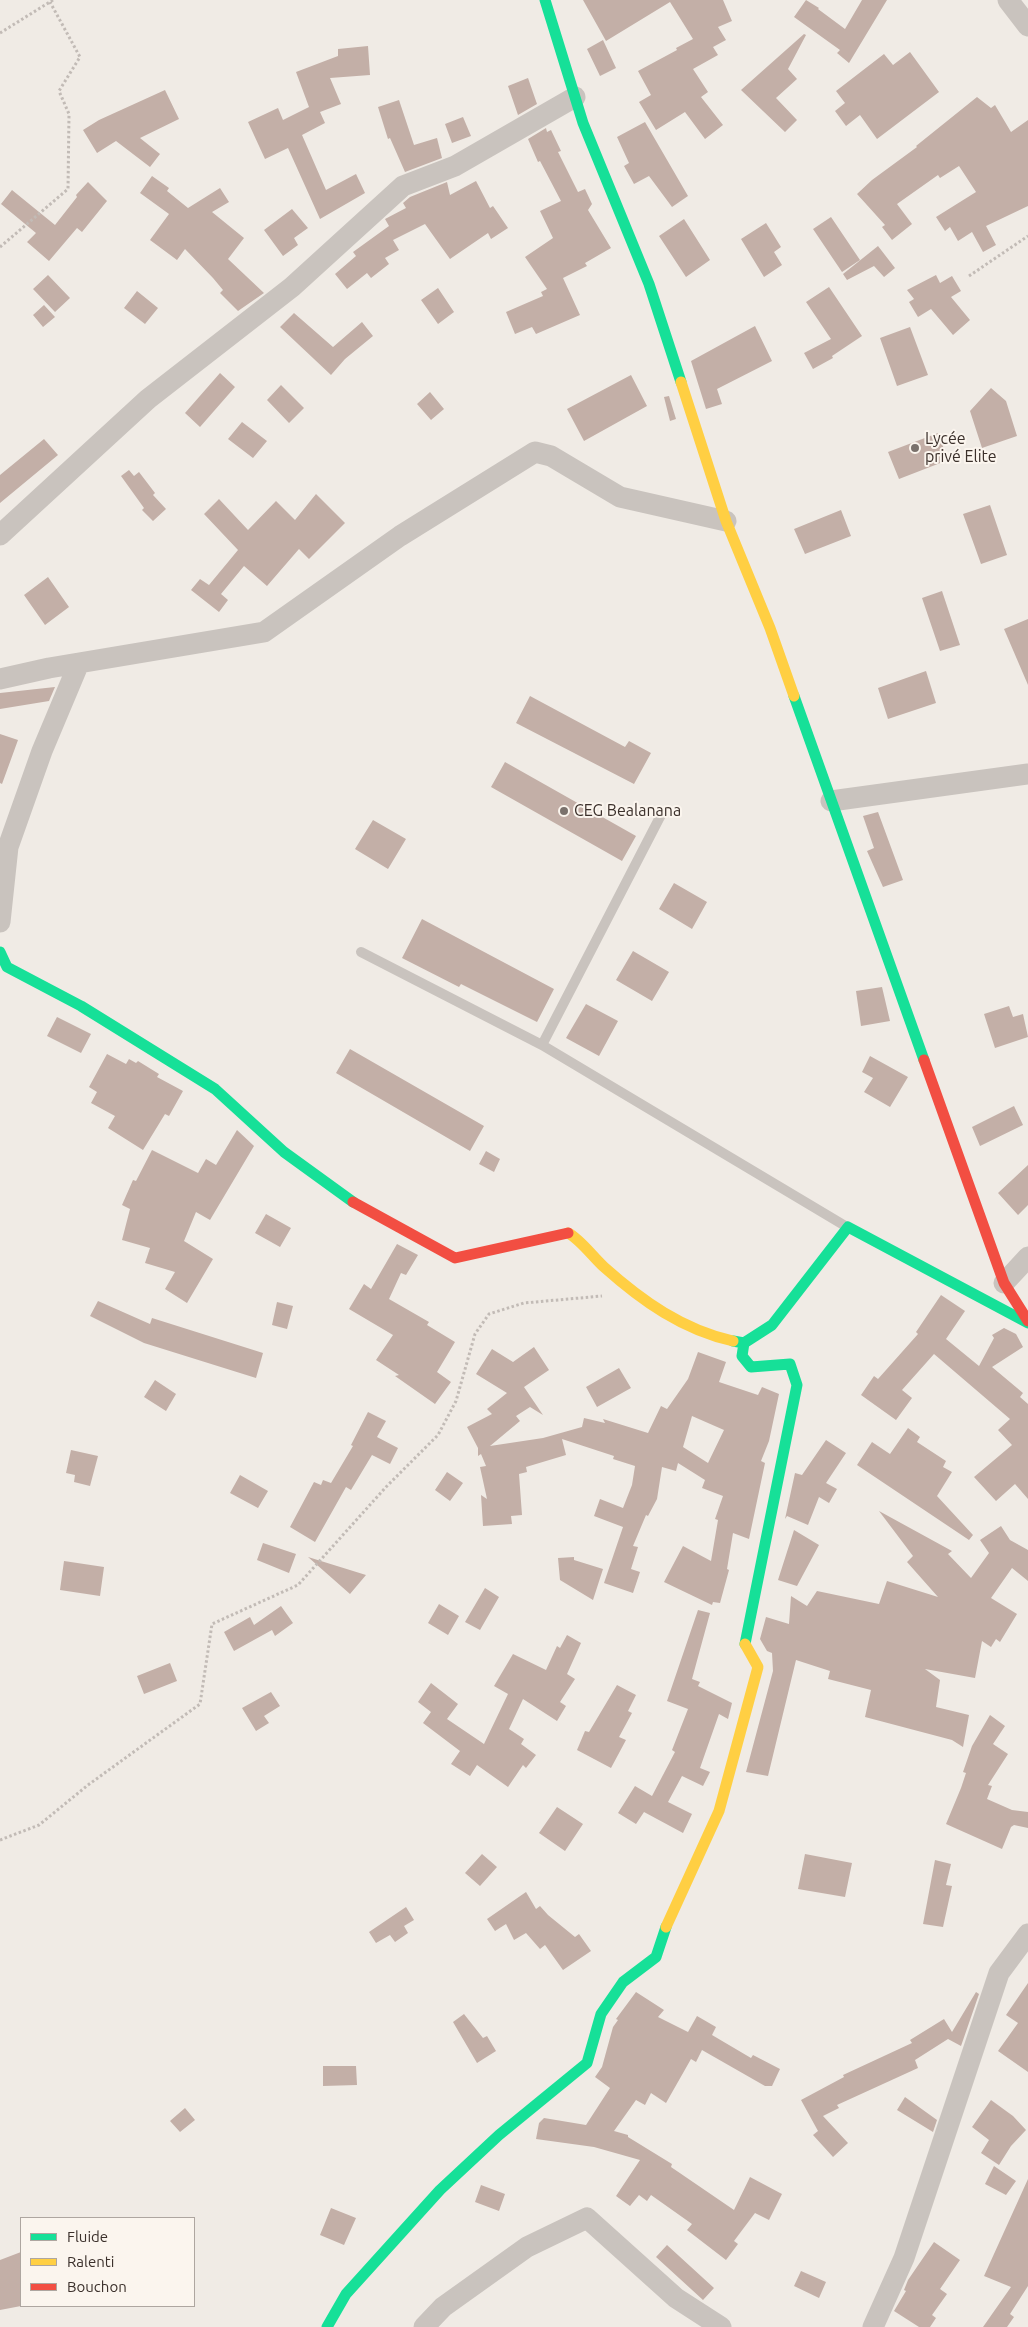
<!DOCTYPE html>
<meta charset="utf-8">
<style>
body{margin:0}
#map{position:relative;width:1028px;height:2327px;overflow:hidden;background:#f0ebe5;font-family:Ubuntu,sans-serif}
canvas{display:block}
.legend{position:absolute;left:20px;top:2217px;width:175px;height:90px;box-sizing:border-box;background:#fbf5ee;border:1px solid #aea6a0;margin:0;padding:6px 9px;list-style:none;font-size:15px;color:#3b302b}
.legend li{display:flex;align-items:center;gap:10px;height:25px}
.legend b{width:25px;border:1px solid #aea6a0}
</style>
<div id="map">
<canvas width="1028" height="2327"></canvas>
<ul class="legend">
<li><b style="height:6px;background:#16e098"></b>Fluide</li>
<li><b style="height:6px;background:#ffcf43"></b>Ralenti</li>
<li><b style="height:6px;background:#f24e42"></b>Bouchon</li>
</ul>
</div>
<script>
const context = document.querySelector('canvas').getContext('2d');
context.lineJoin = 'round';
function paint(path, color) { context.fillStyle = color; context.fill(path, 'evenodd'); }
function stroke(path, color, width, dash) { context.strokeStyle = color; context.lineWidth = width; context.lineCap = dash ? 'butt' : 'round'; context.setLineDash(dash || []); context.stroke(path); }
function label(font, color, halo, rows, align = 'center') {
  context.font = font + ' Ubuntu,sans-serif'; context.lineWidth = 4; context.setLineDash([]); context.textBaseline = 'middle'; context.strokeStyle = halo; context.fillStyle = color; for (const [text, x, y, turn = 0] of rows) {
    context.save(); context.translate(x, y); context.rotate((+turn || 0) * Math.PI / 180); context.textAlign = isNaN(turn) ? turn : align; if (halo) context.strokeText(text, 0, 0); context.fillText(text, 0, 0); context.restore();
  }
}
const building = new Path2D(`
 M583,0H723L732,21L718,27L726,40L713,47L718,55L693,69L708,92L701,97L723,125L705,139L685,112L656,130L639,102L651,95L638,71L677,50L676,48L693,39L670,2L606,41Z
 M806,0L819,8L818,9L845,29L862,0H887L849,63L837,53L840,50L794,17Z
 M804,34L806,35L788,69L797,79L776,98L797,120L785,132L741,90Z
 M603,40L616,68L600,76L587,49Z
 M368,46L370,75L330,78L341,104L320,112L325,123L302,135L326,190L356,174L365,193L320,219L288,148L265,159L248,122L278,108L283,120L309,107L296,72L338,56V49Z
 M910,52L939,92L877,139L860,115L846,126L835,111L845,103L836,91L884,54L893,65Z
 M528,78L537,104L518,115L508,86Z
 M165,90L179,119L140,138L160,154L150,167L116,141L97,153L83,130L99,120Z
 M977,97L991,108L995,105L1011,132L1028,120V206L986,226L996,245L983,252L972,232L958,241L950,227L945,231L936,217L976,192L959,166L940,178L938,175L897,204L912,224L892,240L882,227L885,225L857,194L872,180L917,147L916,146Z
 M399,100L414,145L437,138L442,158L405,172L390,138L388,139L378,107Z
 M463,117L471,136L452,143L445,124Z
 M645,122L688,196L672,207L649,176L634,184L624,166L629,163L617,137Z
 M546,128L547,132L551,130L561,151L558,152L578,192L585,189L592,204L588,210L611,248L585,263L587,266L563,278L580,315L536,334L532,327L515,334L506,312L543,296L541,292L547,289L525,257L553,238L540,211L561,201L540,161L538,162L528,139Z
 M152,176L169,188L167,191L188,208L220,188L229,202L212,212L244,238L228,259L264,293L238,311L220,293L223,290L213,278L185,249L177,260L150,240L169,214L140,193Z
 M476,181L490,208L493,206L508,228L491,239L488,233L450,259L425,224L393,240L399,250L385,258L389,264L371,278L367,273L347,289L335,274L356,256L353,252L389,226L385,219L406,208L403,203L410,197L447,182L450,195Z
 M88,182L107,201L82,232L77,228L49,261L27,242L36,233L1,204L12,190L55,225L77,197L76,195Z
 M292,209L308,228L294,238L298,245L283,256L264,230Z
 M831,217L860,260L842,272L813,229Z
 M684,219L710,260L686,277L659,236Z
 M766,223L781,247L774,252L782,265L764,277L741,239Z
 M878,246L895,268L884,277L874,266L847,280L843,274Z
 M48,275L70,298L55,312L33,289Z
 M936,275L940,283L952,276L961,291L951,297L970,320L953,335L931,309L918,317L909,302L914,299L907,290Z
 M829,287L862,336L832,356L833,358L813,369L804,353L831,339L806,302Z
 M438,288L454,312L438,324L421,300Z
 M137,291L158,308L145,324L124,308Z
 M44,305L55,317L43,327L33,315Z
 M294,313L333,347L362,322L373,336L345,359L331,375L280,327Z
 M755,326L772,361L717,389L722,404L706,409L691,361Z
 M910,327L928,375L897,386L880,338Z
 M220,373L235,387L200,427L185,413Z
 M631,375L647,406L584,441L567,409Z
 M281,385L304,408L289,423L267,400Z
 M991,388L1006,401L1017,436L982,448L970,411Z
 M430,392L444,409L431,420L417,404Z
 M669,396L676,419L670,421L664,397Z
 M242,422L267,441L253,458L228,439Z
 M938,433L948,460L899,479L888,452Z
 M44,439L58,455L0,503V475Z
 M129,470L134,476L139,472L155,493L153,495L166,509L153,521L142,510L144,508L121,476Z
 M316,494L345,523L309,559L299,549L267,586L244,566L221,594L228,600L219,612L191,590L200,579L209,585L238,550L204,514L219,499L248,530L276,501L295,520Z
 M990,505L1007,555L981,564L963,514Z
 M841,510L851,536L805,554L794,529Z
 M48,577L69,607L45,625L24,595Z
 M942,591L960,645L940,651L922,598Z
 M1028,619V685L1004,629Z
 M926,671L936,703L888,719L878,688Z
 M55,687L49,701L0,709V693Z
 M530,696L625,747L629,741L651,753L634,784L516,723Z
 M0,734L18,740L2,784L0,783Z
 M505,762L636,836L622,861L491,787Z
 M878,812L903,880L883,887L867,851L874,848L863,816Z
 M373,820L406,839L388,869L355,849Z
 M674,883L707,902L692,929L659,909Z
 M422,919L554,989L537,1022L461,984L459,987L402,958Z
 M633,951L669,972L652,1001L616,980Z
 M882,987L890,1021L861,1026L856,991Z
 M586,1004L618,1021L599,1056L566,1038Z
 M1009,1006L1013,1017L1023,1014L1028,1037L995,1048L984,1014Z
 M57,1017L91,1034L81,1053L47,1036Z
 M350,1049L484,1126L470,1151L336,1073Z
 M107,1054L126,1064L129,1059L136,1063L138,1061L159,1074L157,1077L183,1091L169,1116L165,1114L143,1150L108,1128L115,1116L91,1103L97,1092L89,1087Z
 M870,1056L908,1077L890,1107L864,1092L873,1078L862,1072Z
 M1014,1106L1023,1125L980,1146L972,1127Z
 M237,1130L254,1146L210,1220L196,1212L184,1241L213,1259L187,1303L165,1289L175,1272L145,1263L150,1248L122,1240L130,1209L122,1205L133,1180L136,1181L152,1150L198,1173L206,1159L216,1165Z
 M486,1151L500,1159L494,1172L479,1164Z
 M1028,1165V1205L1018,1215L998,1193Z
 M266,1214L291,1228L280,1247L255,1233Z
 M397,1244L418,1255L406,1275L401,1273L389,1299L429,1322L427,1325L455,1342L437,1372L451,1382L435,1404L395,1376L399,1375L376,1360L393,1335L349,1309L364,1284L371,1289Z
 M941,1295L965,1311L946,1339L979,1366L994,1338L992,1335L1004,1328L1016,1334L1023,1347L992,1367L1023,1393L1020,1397L1028,1404V1499L1015,1484L996,1501L974,1477L1012,1445L998,1430L1010,1419L934,1354L902,1390L912,1398L896,1420L861,1395L874,1376L878,1379L918,1334L916,1332Z
 M98,1301L150,1324L152,1318L263,1353L256,1378L144,1343L90,1316Z
 M277,1302L293,1306L287,1329L272,1325Z
 M534,1347L549,1370L524,1387L543,1415L530,1407L516,1416L520,1421L490,1446L543,1438L582,1427L584,1418L605,1423L603,1419L648,1433L661,1406L667,1409L688,1379L698,1352L726,1362L719,1382L758,1395L762,1387L779,1394L769,1441L761,1461L765,1463L749,1539L733,1533L727,1569L729,1570L720,1603L713,1602L712,1605L664,1582L683,1546L711,1561L718,1520L715,1519L723,1496L702,1488L705,1480L678,1463L676,1471L662,1467L657,1499L648,1516L646,1515L633,1546L638,1547L631,1569L640,1572L633,1593L604,1583L623,1527L594,1516L600,1499L623,1508L632,1485L635,1466L613,1459L614,1456L562,1439L566,1455L526,1467L527,1472L519,1474L522,1515L511,1516L512,1524L483,1526L481,1495L487,1499L480,1467L486,1466L481,1454L478,1456V1448L467,1427L492,1414L487,1409L507,1393L476,1374L492,1349L513,1362ZM692,1416L724,1430L708,1463L683,1447Z
 M619,1368L631,1388L597,1407L586,1387Z
 M155,1380L176,1394L166,1411L144,1397Z
 M368,1412L386,1421L377,1437L398,1448L390,1464L372,1455L351,1490L346,1487L315,1542L290,1527L314,1482L321,1485L323,1480L331,1483L353,1446L351,1445Z
 M908,1428L920,1437L917,1442L946,1461L943,1467L952,1472L937,1496L973,1535L969,1540L857,1465L872,1442L890,1454Z
 M826,1440L846,1453L826,1483L837,1489L829,1503L819,1497L808,1525L787,1516L785,1519L795,1473L802,1475Z
 M71,1450L98,1456L90,1486L74,1482L75,1475L66,1473Z
 M447,1472L463,1483L450,1501L435,1490Z
 M240,1475L268,1491L258,1508L230,1493Z
 M879,1511L952,1551L948,1554L971,1578L989,1553L980,1540L1001,1526L1010,1540L1028,1550V1581L1012,1568L991,1598L1017,1614L1000,1642L996,1639L991,1647L982,1641L975,1678L925,1669L940,1680L936,1707L969,1715L963,1747L952,1740L865,1717L871,1690L828,1679L830,1671L796,1660L768,1776L746,1772L773,1671L772,1653L767,1651L760,1639L766,1617L789,1624L791,1596L807,1606L817,1591L879,1604L887,1581L938,1597L907,1562L913,1556Z
 M794,1530L819,1545L797,1586L778,1580Z
 M263,1543L296,1554L289,1573L257,1560Z
 M308,1557L366,1575L350,1594Z
 M574,1557V1560L603,1569L593,1600L560,1580L558,1558Z
 M64,1561L104,1567L100,1596L60,1590Z
 M485,1588L499,1597L480,1630L465,1622Z
 M439,1604L459,1616L448,1635L428,1623Z
 M281,1606L293,1623L275,1636L272,1630L234,1651L224,1632L250,1617L254,1625Z
 M698,1610L710,1613L692,1679L700,1682L698,1686L732,1703L728,1719L719,1714L700,1768L710,1772L703,1786L682,1776L668,1802L692,1814L683,1833L644,1812L636,1824L618,1813L635,1786L652,1796L675,1752L672,1750L688,1709L667,1701Z
 M567,1635L581,1643L567,1674L575,1679L560,1702L566,1706L557,1721L523,1699L509,1729L524,1739L521,1744L536,1755L526,1768L523,1765L508,1787L477,1765L470,1776L451,1764L460,1751L423,1723L431,1712L418,1702L431,1683L458,1704L447,1719L484,1744L508,1694L494,1686L513,1654L546,1670L557,1646L560,1648Z
 M170,1663L177,1681L144,1694L137,1676Z
 M617,1685L636,1695L628,1711L632,1713L619,1737L626,1740L611,1768L577,1750L585,1731L589,1732Z
 M271,1692L280,1706L264,1716L269,1723L256,1731L242,1708Z
 M990,1715L1005,1726L993,1744L1008,1754L988,1785L992,1786L987,1799L1012,1810L1028,1812V1828L1014,1825L1011,1827L1002,1849L946,1824L961,1788L966,1773L963,1772L972,1746Z
 M557,1807L583,1824L565,1851L539,1833Z
 M482,1854L497,1867L480,1886L465,1873Z
 M805,1854L852,1863L845,1897L798,1889Z
 M935,1860L951,1864L946,1885L952,1886L943,1927L923,1924Z
 M526,1892L536,1909L540,1906L548,1915L575,1937L579,1934L591,1951L563,1970L545,1945L540,1949L526,1933L514,1940L506,1924L495,1931L487,1919Z
 M406,1907L414,1920L404,1926L408,1933L395,1942L390,1935L376,1943L369,1932Z
 M1028,1983V2072L998,2051L1018,2023L1006,2015Z
 M636,1992L664,2010L658,2017L688,2032L697,2016L716,2027L712,2035L751,2058L753,2055L780,2069L772,2086H765L702,2050L696,2062L691,2059L666,2103L651,2093L645,2105L636,2100L614,2131L628,2135V2137L672,2164L671,2167L734,2210L750,2177L782,2194L769,2220L755,2213L734,2241L738,2244L726,2260L687,2230L692,2224L651,2195L647,2201L639,2195L630,2206L616,2196L640,2160L594,2147L536,2139L539,2123L544,2118L586,2125L610,2088L595,2077L602,2067L613,2027L618,2020L616,2019Z
 M976,1992L979,1994L961,2046L948,2039L915,2060L918,2068L837,2105L839,2108L823,2116L848,2143L833,2157L813,2135L818,2131L801,2100L844,2077L843,2075L912,2043L910,2040L944,2019L952,2032Z
 M464,2014L483,2038L487,2036L496,2051L477,2063L453,2022Z
 M323,2066H356L357,2085L323,2086Z
 M905,2097L937,2120L933,2132L897,2110Z
 M991,2100L1013,2116L1026,2130L1011,2146L999,2165L981,2153L989,2140L972,2127Z
 M185,2108L195,2120L180,2132L170,2121Z
 M994,2166L1016,2181L1006,2195L985,2184Z
 M1028,2179V2286L1010,2314L1014,2317L1007,2327H983L1011,2287L984,2276Z
 M481,2185L505,2194L499,2211L475,2202Z
 M331,2208L356,2218L344,2245L320,2235Z
 M934,2242L960,2260L940,2289L947,2294L932,2315L936,2318L930,2327H919L894,2311L906,2291L904,2290L908,2280Z
 M667,2245L714,2288L703,2300L656,2257Z
 M21,2252V2306L0,2310V2260Z
 M801,2271L826,2282L819,2298L794,2286Z`);
const path = new Path2D(`
 M0,33L53,0
 M0,247L68,189L69,114L59,91L80,57L50,2
 M969,276L1028,236
 M0,1840L39,1825L88,1785L200,1704L212,1624L298,1585L386,1487L438,1435L456,1401L475,1334L489,1314L524,1303L602,1296`);
const lane = new Path2D(`
 M661,815L542,1045L847,1227
 M361,952L542,1045`);
const street = new Path2D(`
 M1008,0L1028,26
 M0,535L148,399L292,287L403,186L455,166L575,97
 M0,679L49,668L264,632L400,536L535,452L551,456L620,497L726,521
 M831,801L1028,774
 M0,922L8,847L42,751L79,663
 M1004,1283L1028,1257
 M424,2327L443,2307L527,2247L587,2218L676,2298L721,2327
 M873,2327L904,2258L999,1973L1028,1934`);
const fast = new Path2D(`
 M545,0L583,123L649,284L681,382
 M794,696L924,1060
 M0,952L7,967L81,1006L215,1089L284,1152L353,1202
 M733,1341L744,1343L772,1325L848,1227L1028,1323
 M744,1343L742,1356L751,1367L790,1364L797,1385L745,1644
 M327,2327L346,2294L440,2190L499,2135L587,2063L601,2014L623,1982L656,1957L666,1927`);
const slow = new Path2D(`
 M681,382L726,521L770,628L794,696
 M568,1233C580,1239 593,1257 604,1267C642,1301 683,1330 733,1341
 M666,1927L719,1811L758,1667L745,1644`);
const jam = new Path2D(`
 M924,1060L1004,1283L1028,1321
 M353,1202L455,1258L568,1233`);
const markers = [
 [915,448,5,"#7a716c"],
 [564,811,5,"#7a716c"]
];
const poiNames = [
 ["Lycée",925,439],
 ["privé Elite",925,457],
 ["CEG Bealanana",574,811]
];
paint(building, '#c3afa7');
stroke(path, '#c2bbb6', 3, [2.5, 2.5]);
stroke(lane, '#c9c3be', 10);
stroke(street, '#c9c3be', 21);
stroke(fast, '#16e098', 11);
stroke(slow, '#ffcf43', 11);
stroke(jam, '#f24e42', 11);
for (const [x, y, r, color] of markers) { const dot = new Path2D(); dot.arc(x, y, r, 0, 2 * Math.PI); context.fillStyle = color; context.fill(dot); stroke(dot, '#fbf5ee', 2); }
label('16px', '#3b302b', '#fbf5ee', poiNames, 'left');
</script>
